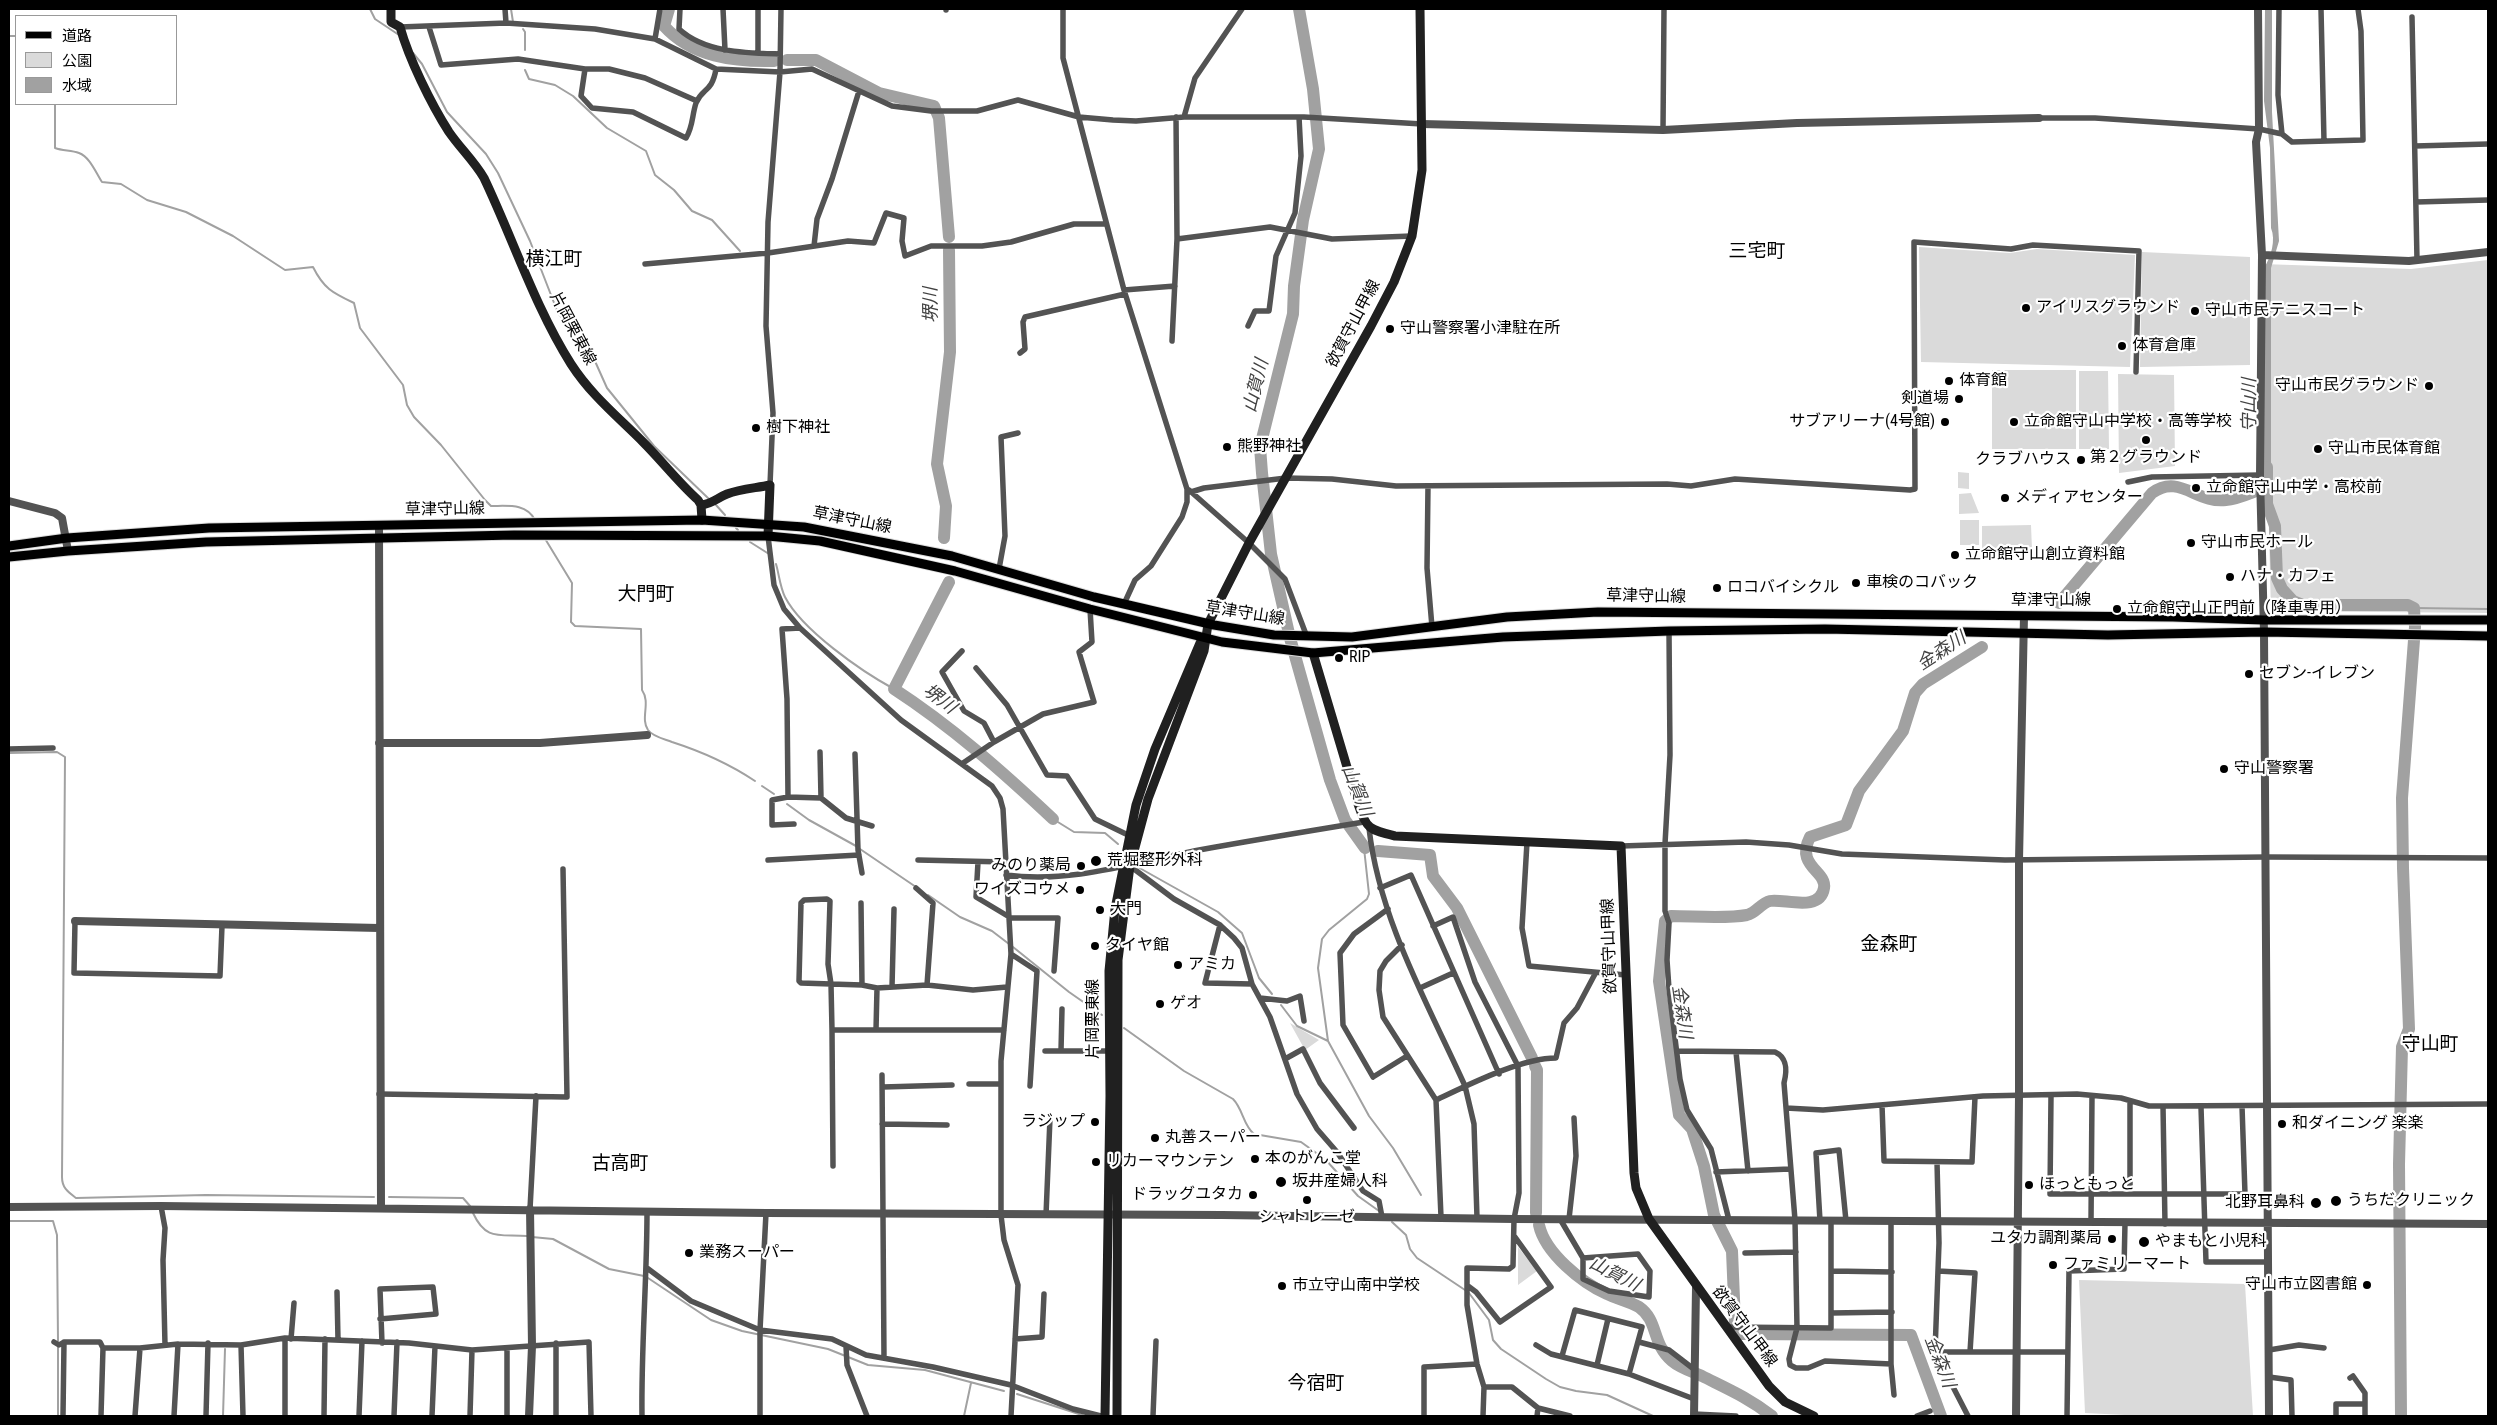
<!DOCTYPE html>
<meta charset="utf-8">
<style>
body{margin:0}
#map{position:relative;width:2497px;height:1425px;overflow:hidden;background:#fff;font-family:"Roboto Condensed","Noto Sans JP",sans-serif}
canvas{display:block}
.frame{position:absolute;inset:0;border:10px solid #000;pointer-events:none}
.legend{position:absolute;left:15px;top:15px;width:162px;height:90px;box-sizing:border-box;background:#fff;border:1px solid #999;margin:0;padding:6px 9px;list-style:none;font-size:15px;color:#000}
.legend li{display:flex;align-items:center;gap:10px;height:25px}
.legend b{width:25px;border:1px solid #999}
</style>
<div id="map">
<canvas width="2497" height="1425"></canvas>
<div class="frame"></div>
<ul class="legend">
<li><b style="height:6px;background:#000"></b>道路</li>
<li><b style="height:14px;background:#dadada"></b>公園</li>
<li><b style="height:14px;background:#a1a1a1"></b>水域</li>
</ul>
</div>
<script>
const context = document.querySelector('canvas').getContext('2d');
context.lineJoin = 'round';
function paint(path, color) { context.fillStyle = color; context.fill(path, 'evenodd'); }
function stroke(path, color, width, dash) { context.strokeStyle = color; context.lineWidth = width; context.lineCap = dash ? 'butt' : 'round'; context.setLineDash(dash || []); context.stroke(path); }
function label(font, color, halo, rows, align = 'center') {
  context.font = font + ' "Roboto Condensed","Noto Sans JP",sans-serif'; context.lineWidth = 4.5; context.setLineDash([]); context.textBaseline = 'middle'; context.strokeStyle = halo; context.fillStyle = color; for (const [text, x, y, turn = 0] of rows) {
    context.save(); context.translate(x, y); context.rotate((+turn || 0) * Math.PI / 180); context.textAlign = isNaN(turn) ? turn : align; if (halo) context.strokeText(text, 0, 0); context.fillText(text, 0, 0); context.restore();
  }
}
const green = new Path2D(`
 M1919,247L2010,253L2037,249L2135,255L2130,367L1921,362Z
 M2142,252L2250,257V365L2140,367Z
 M2488,260V613L2271,611L2262,264L2411,269Z
 M1992,370H2076V449H1992Z
 M2079,371H2108L2109,449H2079Z
 M2118,374L2174,375L2175,466L2119,473Z
 M1958,472L1969,473V489L1958,488Z
 M1971,493L1979,513L1959,514V494Z
 M1960,520H1979V545H1960Z
 M2031,525L2032,550H1982V526Z
 M1290,1023L1319,1040L1305,1050Z
 M1518,1247L1537,1271L1518,1285Z
 M2079,1280L2245,1284L2253,1416H2145L2085,1413Z`);
const water = new Path2D(`
 M2265,9H2272V112L2279,241L2271,268V484L2264,486V268C2271,257 2276,240 2271,228L2270,148L2264,101Z`);
const stream = new Path2D(`
 M370,9L375,19L399,35
 M511,9L513,22
 M523,29L525,32V50
 M9,36H16
 M413,53L422,64L447,112L486,154L498,173L530,241L558,313L590,350L607,388L654,446L709,499
 M525,70L529,79L555,85L573,96L607,128L646,151L655,175L674,190L692,211L712,220L740,251
 M55,104V148C63,151 71,150 79,153C90,157 96,173 102,182L121,184L147,200L186,212L233,236L285,270L313,267C324,289 333,293 354,303L360,328L403,385L407,405L414,417L441,445L485,500L491,506C508,506 526,503 535,520
 M716,505L725,515
 M736,528L738,530
 M544,537L572,583L571,622L575,626L641,629L642,690C651,703 640,718 648,730C653,737 665,739 672,742C700,751 731,765 755,781
 M750,542L769,554
 M776,564C779,574 780,587 785,597C802,630 861,671 894,689
 M2414,608L2488,609
 M9,753L57,752L65,757L62,1177C62,1188 68,1192 76,1198L206,1195L374,1197
 M762,786L774,794
 M787,804L809,820L856,846
 M1053,819L1074,832L1105,833L1118,844
 M1364,848L1369,894L1367,899L1329,930L1322,939L1318,968L1328,1041L1369,1116L1393,1148L1421,1195
 M860,849L916,887
 M1136,866L1218,912L1242,933L1259,978L1272,994
 M928,895L960,917L992,931L1009,944
 M1013,947L1069,992L1102,1015
 M1281,1005L1297,1026L1328,1041
 M1124,1028L1184,1071L1233,1099C1243,1109 1243,1125 1254,1134L1301,1142L1326,1160L1358,1196L1379,1211
 M389,1197L463,1198L470,1206
 M473,1213C486,1241 499,1234 527,1236
 M9,1221H53L57,1235L58,1341
 M1392,1222L1406,1235L1410,1249L1417,1258L1465,1290
 M532,1237L553,1239L609,1269L644,1276
 M648,1278L711,1320L742,1331L828,1349L868,1365L925,1370L1004,1391
 M1469,1293L1489,1320L1493,1340L1501,1349L1546,1379L1560,1387L1576,1391L1607,1395L1653,1416
 M1017,1394L1085,1416
 M58,1416V1346
 M223,1416L225,1349
 M964,1416L971,1383`);
const river = new Path2D(`
 M669,9L664,26C692,57 734,62 774,61
 M1299,9L1313,89L1319,149L1303,220L1294,286L1293,314L1260,447L1262,473L1271,554L1290,638L1330,780L1345,820L1365,848
 M787,60H816L879,93L934,106L939,118L949,237
 M2267,467V504L2275,526L2277,578L2282,589L2293,601L2303,605H2408L2414,608L2415,627L2402,798L2403,868L2409,1029L2402,1047L2399,1164L2401,1416
 M944,538L946,506L937,464L950,352L949,250
 M949,582L894,689C951,726 1003,772 1053,819
 M2059,603L2152,493C2179,473 2197,504 2226,500C2239,499 2254,491 2267,487
 M1378,851L1430,855L1433,876L1457,908L1532,1058
 M1535,1066L1537,1070L1536,1213
 M1539,1225C1545,1253 1582,1283 1607,1294C1617,1299 1629,1301 1639,1307C1659,1321 1651,1343 1672,1361C1680,1368 1693,1372 1702,1376C1728,1389 1749,1398 1772,1416
 M1941,1416L1911,1335L1739,1334L1735,1323L1732,1251L1714,1215L1704,1166L1692,1129L1679,1115L1659,981L1665,921L1671,916C1694,916 1725,919 1747,915C1756,913 1761,903 1770,901C1783,898 1820,913 1824,888C1827,871 1795,866 1810,837L1846,825L1859,791L1903,731L1915,693L1923,684L1982,647`);
const minor = new Path2D(`
 M505,9L506,23
 M680,9L679,29C705,53 747,53 780,54
 M723,9L725,50
 M758,9V53
 M1063,9V58L1124,290L1187,489V502L1182,517L1151,566L1135,580L1124,604
 M2279,9L2278,95L2282,134
 M2321,9L2324,141
 M946,10V9
 M2412,17L2417,260
 M400,27L506,23L595,29L655,39L716,69L780,72L812,69L892,106L931,111H977L1018,100L1079,117L1113,120L1136,121L1184,117H1304L1422,124
 M429,27L441,65L518,59L585,69H609L645,78L697,101
 M655,39L660,9
 M585,69L581,96L592,108L633,112L686,138C693,127 692,115 696,103C702,88 712,93 716,69
 M1184,117L1195,78L1242,9
 M2039,118H2095L2259,129L2282,134L2292,142L2363,140L2361,31L2358,9
 M1663,130L1664,9
 M2415,146L2488,144
 M2416,202L2488,200
 M1177,239L1270,227L1332,239L1412,236
 M814,246L817,219L832,179L859,91
 M645,264L768,253L848,241L874,243L886,213L904,218L902,241L905,256L931,246H982L1011,242L1074,224H1106
 M1124,290L1175,286
 M1248,326L1255,311H1269L1276,256L1295,213L1301,156L1299,117
 M1172,341L1177,239L1176,117
 M1020,353L1025,349L1023,322L1025,317L1125,294
 M2128,482L2152,477L2260,475
 M770,485L773,413L766,326L768,222L780,72L781,9
 M1428,486L1427,568L1432,627
 M1189,490L1249,543L1285,579L1307,637
 M1191,492L1204,488L1286,478L1332,479L1396,486L1667,484L1691,486L1735,479L1910,490L1915,489L1914,242L2011,249L2033,245L2139,251L2136,372
 M768,536L774,585L784,609L800,628L901,720L992,786L1000,798L1003,809L1011,954L1001,1061V1215L1004,1240L1018,1285L1011,1416
 M999,569L1005,536L1001,437L1018,433
 M1669,631L1670,755L1665,844V911L1669,923L1667,960L1669,989L1680,1079L1687,1110L1711,1149L1729,1220
 M962,651L942,672L964,711L984,723L994,742
 M976,668L1007,705L1047,775L1067,776L1095,819L1128,835
 M9,749L53,748
 M820,752L821,798
 M855,754L858,850L862,873
 M963,763L994,742L1043,714L1094,702L1079,652L1092,642L1090,609
 M788,797L787,699L782,629L800,628
 M794,824L772,825V800L788,797L821,798L846,818L872,826
 M1369,828C1379,919 1428,1004 1465,1086L1474,1124L1477,1218
 M1527,842L1522,928L1529,966L1626,975
 M1621,846L1746,842L1789,845L1842,854L2005,860L2266,857L2488,858
 M768,860L859,855
 M918,860L1006,862
 M978,862L976,897L1011,918H1058L1054,971
 M1130,866L1174,899L1220,925L1234,938L1242,948L1252,984L1270,1017L1297,1094L1317,1129L1337,1152L1363,1191L1379,1201L1382,1217
 M1006,875C1071,884 1136,862 1199,850C1254,840 1309,831 1364,822
 M916,888L933,903L927,985
 M1380,888L1411,875L1499,1074
 M827,899L830,901L828,964L831,984L801,983L799,981L801,903L804,900Z
 M861,903L862,985
 M1388,909L1354,934L1340,953L1343,1025L1373,1077L1407,1056
 M75,921L74,973L220,976L222,926
 M1220,925L1205,983L1252,984
 M1433,926L1453,917L1475,982L1518,1066L1519,1193L1514,1219L1513,1266L1509,1269L1467,1268V1305L1477,1364L1484,1387L1483,1416
 M1402,945L1386,961L1380,971L1379,990L1383,1017L1436,1100L1441,1217
 M1011,954L1037,971L1030,1086
 M892,987L894,909
 M1420,988L1453,973
 M1260,998L1287,1001L1300,996L1304,1021
 M832,1030L831,984L862,985L877,988
 M876,1030L877,988L927,985L973,990L1007,987
 M1045,1051H1109
 M1061,1051L1062,1009
 M1677,1051L1775,1052C1788,1058 1787,1071 1784,1083L1795,1220L1797,1328L1789,1359L1790,1365L1796,1368H1808L1825,1361L1891,1364
 M1736,1052L1748,1171
 M1285,1059L1303,1049L1320,1083L1354,1128
 M882,1075L884,1358
 M969,1084H1001
 M883,1087L952,1085
 M379,1094L567,1097L563,869
 M2051,1096L2050,1194H2245L2242,1106
 M1436,1100C1468,1085 1521,1058 1556,1058L1564,1023L1577,1008L1595,974
 M2130,1102V1194
 M1882,1105L1884,1161L1972,1162L1975,1097
 M2163,1106L2165,1224
 M2201,1107L2206,1262H2269
 M1786,1108L1823,1110L1983,1096L2077,1094L2121,1098L2149,1106H2163L2488,1104
 M882,1124L947,1125
 M1937,1162L1939,1243L1935,1352L1968,1416
 M833,1166L832,1030H1004
 M1716,1172L1790,1169
 M161,1206L165,1228L163,1260L165,1345
 M530,1209L536,1096
 M1046,1215L1050,1118
 M1560,1219L1583,1258V1279L1609,1291L1649,1297L1650,1271L1638,1254L1583,1258
 M1569,1219L1576,1156L1574,1118
 M1820,1221L1816,1153L1839,1150L1846,1221
 M1891,1221V1364L1894,1395
 M2091,1222L2092,1096
 M1745,1253L1796,1252
 M647,1268L691,1301L760,1330L832,1339L866,1355L933,1367L1011,1385L1073,1409L1101,1416
 M1832,1271L1892,1272
 M1938,1271L1975,1273L1970,1352
 M1468,1286L1476,1292L1500,1322L1551,1287L1515,1237
 M337,1292L338,1340
 M1832,1313L1892,1312
 M380,1319L436,1314L433,1287L380,1289L382,1343
 M1726,1327L1831,1328V1221
 M285,1338V1416
 M291,1339L294,1303
 M1015,1339L1042,1337L1044,1294
 M54,1342L59,1345L64,1342H100L103,1348L101,1416
 M1639,1342L1669,1350L1695,1370
 M556,1343V1416
 M241,1345L243,1416
 M1536,1345L1551,1354L1629,1374L1694,1399
 M846,1346L847,1365L867,1416
 M103,1348H140L178,1344L241,1345L285,1338L409,1343L472,1350L589,1342L591,1416
 M2269,1350L2299,1345L2324,1348
 M1935,1352H2067
 M1562,1356L1575,1310L1642,1327L1629,1374
 M1597,1365L1608,1319
 M2269,1377L2291,1380L2292,1416
 M2350,1378L2353,1376L2365,1393V1416
 M1484,1387H1512L1538,1408L1570,1416
 M1694,1414L1736,1416
 M63,1416L64,1342
 M135,1416L140,1348
 M174,1416L178,1344
 M206,1416L208,1343
 M324,1416L325,1339
 M359,1416L362,1341
 M394,1416L397,1342
 M432,1416L435,1346
 M470,1416L472,1350
 M507,1416V1349
 M642,1416C641,1348 647,1280 647,1212
 M760,1416V1330L766,1213
 M1153,1416L1156,1341
 M1424,1416V1367L1477,1364
 M1537,1416L1538,1408
 M1917,1416L1930,1411
 M2067,1416L2069,1271L2124,1269L2125,1223
 M2336,1416V1404H2365`);
const tertiary = new Path2D(`
 M2258,9L2259,129L2256,142L2262,255L2260,475L2264,632L2269,1416
 M1422,124L1663,130L1797,123L2039,118
 M2262,255L2409,261L2488,252
 M9,501L55,513L62,518L68,551
 M379,526L381,1208
 M379,743H540L647,735
 M75,921L379,928
 M9,1207L161,1206L766,1213L1222,1215L1514,1219L2488,1224
 M529,1416L532,1346L530,1209
 M1694,1416L1696,1288
 M2016,1416L2019,1096V860L2024,616`);
const secondary = new Path2D(`
 M391,9V22L400,27C409,59 431,104 449,132C460,148 474,161 484,178C513,239 535,307 571,364C591,395 617,416 643,442C662,461 678,482 698,500L701,505L702,520
 M701,505C712,504 717,498 727,494C740,489 756,488 770,485L768,536
 M1313,653L1358,804C1366,829 1370,830 1395,836L1621,846L1634,1173L1636,1188L1649,1219L1769,1386L1785,1402L1814,1416
 M1105,1416L1110,1096L1109,971L1115,909L1136,805L1155,749L1200,643L1205,639
 M1117,1416L1118,960L1130,866L1148,799L1204,651L1208,624L1249,543L1371,326L1394,282L1412,236L1422,170L1420,9`);
const primary = new Path2D(`
 M9,546L67,538L209,528L702,520L804,527L952,556L1094,597L1214,625L1274,635L1352,637L1507,617L1598,612L2173,617L2263,620H2488
 M9,557L68,551L206,542L514,535L768,536L820,541L955,571L1090,609L1222,642L1313,653L1503,637L1669,631L1825,629L2108,635L2264,632L2488,636`);
const markers = [
 [2026,308,5,"#000"],
 [2195,311,5,"#000"],
 [1390,329,5,"#000"],
 [2122,346,5,"#000"],
 [1949,381,5,"#000"],
 [2429,386,5,"#000"],
 [1959,399,5,"#000"],
 [1945,422,5,"#000"],
 [2014,422,5,"#000"],
 [756,428,5,"#000"],
 [2146,440,5,"#000"],
 [1227,447,5,"#000"],
 [2318,449,5,"#000"],
 [2081,460,5,"#000"],
 [2196,488,5,"#000"],
 [2005,498,5,"#000"],
 [2191,543,5,"#000"],
 [1955,555,5,"#000"],
 [2230,577,5,"#000"],
 [1856,583,5,"#000"],
 [1717,588,5,"#000"],
 [2117,609,5,"#000"],
 [1339,658,5,"#000"],
 [2249,674,5,"#000"],
 [2224,769,5,"#000"],
 [1096,861,6,"#000"],
 [1081,866,5,"#000"],
 [1080,890,5,"#000"],
 [1100,910,5,"#000"],
 [1095,946,5,"#000"],
 [1178,965,5,"#000"],
 [1160,1004,5,"#000"],
 [1095,1122,5,"#000"],
 [2282,1124,5,"#000"],
 [1155,1138,5,"#000"],
 [1255,1159,5,"#000"],
 [1096,1162,5,"#000"],
 [1281,1182,6,"#000"],
 [2029,1185,5,"#000"],
 [1253,1195,5,"#000"],
 [1307,1200,5,"#000"],
 [2336,1201,6,"#000"],
 [2316,1203,6,"#000"],
 [2112,1239,5,"#000"],
 [2144,1242,6,"#000"],
 [689,1253,5,"#000"],
 [2053,1265,5,"#000"],
 [2367,1285,5,"#000"],
 [1282,1286,5,"#000"]
];
const poiNames = [
 ["アイリスグラウンド",2036,308],
 ["守山市民テニスコート",2205,311],
 ["守山警察署小津駐在所",1400,329],
 ["体育倉庫",2132,346],
 ["体育館",1959,381],
 ["守山市民グラウンド",2419,386,"right"],
 ["剣道場",1949,399,"right"],
 ["サブアリーナ(4号館)",1935,422,"right"],
 ["立命館守山中学校・高等学校",2024,422],
 ["樹下神社",766,428],
 ["熊野神社",1237,447],
 ["守山市民体育館",2328,449],
 ["第２グラウンド",2146,458,"center"],
 ["クラブハウス",2071,460,"right"],
 ["立命館守山中学・高校前",2206,488],
 ["メディアセンター",2015,498],
 ["守山市民ホール",2201,543],
 ["立命館守山創立資料館",1965,555],
 ["ハナ・カフェ",2240,577],
 ["車検のコバック",1866,583],
 ["ロコバイシクル",1727,588],
 ["立命館守山正門前（降車専用）",2127,609],
 ["RIP",1349,658],
 ["セブン-イレブン",2259,674],
 ["守山警察署",2234,769],
 ["荒堀整形外科",1107,861],
 ["みのり薬局",1071,866,"right"],
 ["ワイズコウメ",1070,890,"right"],
 ["大門",1110,910],
 ["タイヤ館",1105,946],
 ["アミカ",1188,965],
 ["ゲオ",1170,1004],
 ["ラジップ",1085,1122,"right"],
 ["和ダイニング 楽楽",2292,1124],
 ["丸善スーパー",1165,1138],
 ["本のがんこ堂",1265,1159],
 ["リカーマウンテン",1106,1162],
 ["坂井産婦人科",1292,1182],
 ["ほっともっと",2039,1185],
 ["ドラッグユタカ",1243,1195,"right"],
 ["うちだクリニック",2347,1201],
 ["北野耳鼻科",2305,1203,"right"],
 ["シャトレーゼ",1307,1218,"center"],
 ["ユタカ調剤薬局",2102,1239,"right"],
 ["やまもと小児科",2155,1242],
 ["業務スーパー",699,1253],
 ["ファミリーマート",2063,1265],
 ["守山市立図書館",2357,1285,"right"],
 ["市立守山南中学校",1292,1286]
];
const streetNames = [
 ["欲賀守山甲線",1354,324,-62],
 ["片岡栗東線",572,329,62],
 ["草津守山線",445,510,-1],
 ["草津守山線",852,521,11],
 ["草津守山線",1646,597,1],
 ["草津守山線",2051,601],
 ["草津守山線",1245,614,9],
 ["欲賀守山甲線",1610,946,-92],
 ["片岡栗東線",1094,1019,-90],
 ["欲賀守山甲線",1744,1327,53]
];
const waterNames = [
 ["堺川",932,305,-91],
 ["山賀川",1257,386,-76],
 ["守山川",2250,405,-90],
 ["金森川",1942,652,-33],
 ["堺川",939,700,37],
 ["山賀川",1356,791,68],
 ["金森川",1681,1012,82],
 ["山賀川",1614,1275,27],
 ["金森川",1939,1362,69]
];
const quarterNames = [
 ["三宅町",1757,252],
 ["横江町",554,260],
 ["大門町",646,595],
 ["金森町",1889,945],
 ["守山町",2430,1045],
 ["古高町",620,1164],
 ["今宿町",1316,1384]
];
paint(green, '#dadada');
paint(water, '#a1a1a1');
stroke(stream, '#a1a1a1', 2);
stroke(river, '#a1a1a1', 12);
stroke(primary, '#dbdbdb', 11);
stroke(minor, '#535353', 5.5);
stroke(tertiary, '#535353', 8);
stroke(secondary, '#202020', 9);
stroke(primary, '#000', 9);
for (const [x, y, r, color] of markers) { const dot = new Path2D(); dot.arc(x, y, r, 0, 2 * Math.PI); context.fillStyle = color; context.fill(dot); stroke(dot, '#fff', 2); }
label('16px', '#000', '#fff', poiNames, 'left');
label('16px', '#000', '#fff', streetNames);
label('italic 18px', '#424242', '#fff', waterNames);
label('19px', '#000', '#fff', quarterNames);
</script>
